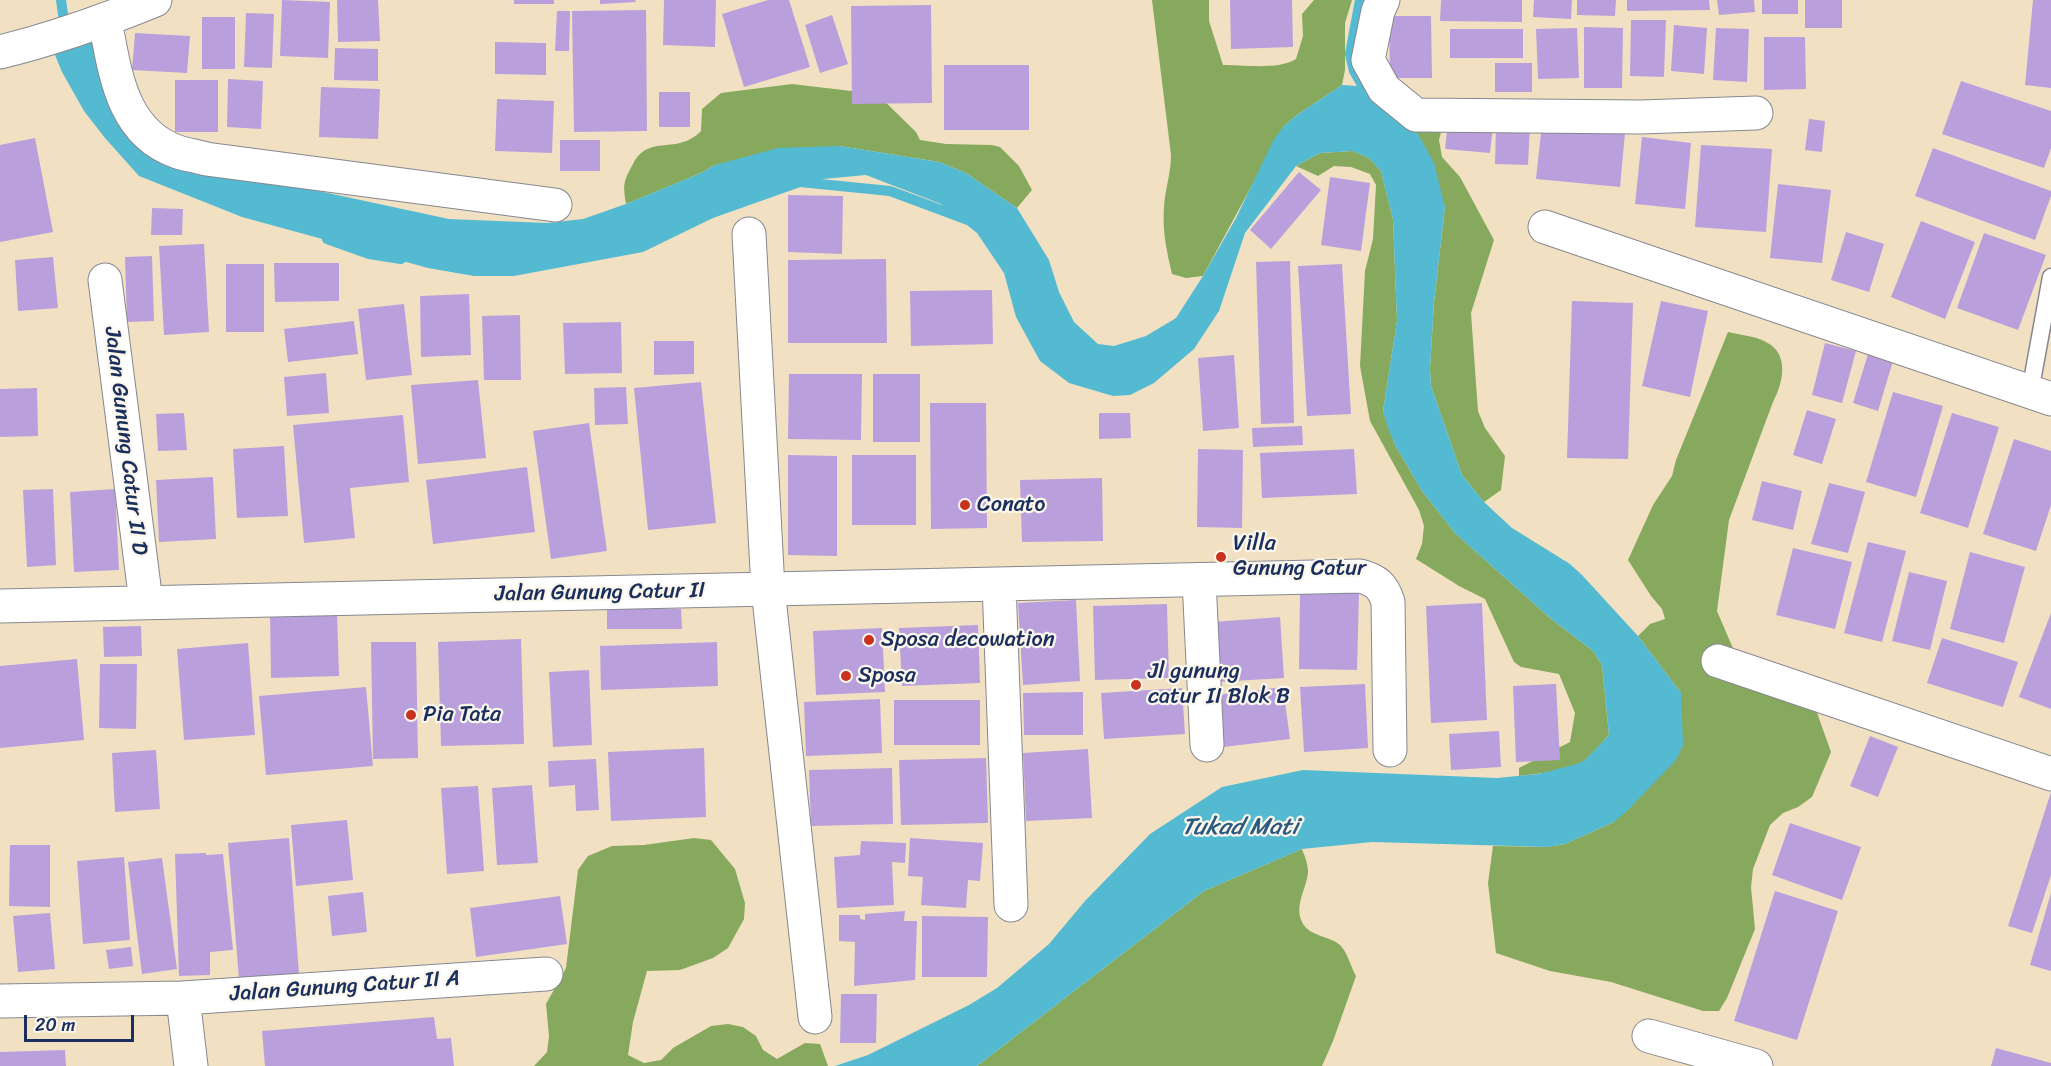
<!DOCTYPE html>
<style>
body{margin:0}
#map{position:relative;width:2051px;height:1066px;overflow:hidden;background:#f1e1c2;font-family:Sriracha,sans-serif}
canvas{display:block}
.scale{position:absolute;left:24px;top:1015px;width:110px;height:27px;box-sizing:border-box;border:3px solid #1b2f5e;border-top:0;padding-left:8px;font-size:18px;line-height:21px;white-space:nowrap;color:#1b2f5e;-webkit-text-stroke:4px #fbf7ec;paint-order:stroke}
</style>
<div id="map">
<canvas width="2051" height="1066"></canvas>
<div class="scale">20 m</div>
</div>
<script>
const context = document.querySelector('canvas').getContext('2d');
context.lineJoin = 'round';
function paint(path, color) { context.fillStyle = color; context.fill(path, 'evenodd'); }
function stroke(path, color, width, dash) { context.strokeStyle = color; context.lineWidth = width; context.lineCap = dash ? 'butt' : 'round'; context.setLineDash(dash || []); context.stroke(path); }
function label(font, color, halo, rows, align = 'center') {
  context.font = font + ' Sriracha,sans-serif'; context.lineWidth = 4.5; context.setLineDash([]); context.textBaseline = 'middle'; context.strokeStyle = halo; context.fillStyle = color; for (const [text, x, y, turn = 0] of rows) {
    context.save(); context.translate(x, y); context.rotate((+turn || 0) * Math.PI / 180); context.textAlign = isNaN(turn) ? turn : align; if (halo) context.strokeText(text, 0, 0); context.fillText(text, 0, 0); context.restore();
  }
}
const forest = new Path2D(`
 M1152,0H1209V21L1223,65C1244,65 1279,70 1296,59L1303,36L1302,14L1314,0H1352L1345,23V70L1342,85L1297,115L1284,126L1203,276L1186,278L1172,274C1167,252 1162,231 1164,207C1165,190 1171,173 1171,155Z
 M792,84L877,94L916,132L920,140L946,144L992,145L1000,147L1019,166L1032,190L1017,208L966,173L939,162L840,146L715,165L701,173L626,204C623,184 623,182 633,164C649,133 677,156 701,131L702,109L721,93Z
 M1402,118L1444,121L1439,140L1442,157L1460,177L1494,240L1471,313L1478,411L1485,428L1505,456L1501,490L1484,502L1462,475L1431,386L1430,369L1434,302L1445,207Z
 M1353,151L1369,158L1381,171L1393,219L1397,321L1383,411L1395,445L1422,491L1455,533L1550,618L1593,651L1602,665L1609,735C1601,743 1594,753 1585,760C1571,771 1536,774 1519,776V768L1570,742L1575,713L1559,674L1521,667L1514,662L1485,599L1459,586L1416,559L1422,544L1424,526L1419,510L1370,421L1360,366L1365,271L1373,239L1376,185L1370,174L1351,167L1334,166L1318,176L1296,166L1320,153Z
 M1728,332C1740,335 1756,336 1766,342C1790,354 1783,383 1773,402L1729,520L1717,611L1750,688L1816,710L1831,752L1812,797L1798,807L1783,813L1770,825L1753,869L1751,887L1755,929L1727,998L1719,1011H1703L1611,982L1550,971L1496,953L1488,883L1493,846L1548,847L1565,844L1614,822L1681,693L1638,636L1650,624L1665,619L1662,609L1651,596L1628,560L1653,505L1672,476L1676,460Z
 M694,838L711,840L735,869L745,903L744,919L728,948L713,958L680,970L647,971L633,1022L628,1055L644,1063L661,1060L673,1048L711,1026L728,1024L743,1027L756,1036L763,1050L777,1059L805,1043L820,1044L828,1066H534L547,1052L549,1036L546,1004L566,968L578,870L588,856L612,846L644,845Z
 M1302,849C1305,857 1308,864 1308,872C1307,888 1294,905 1302,922C1309,937 1332,936 1341,946C1348,954 1351,967 1356,976L1333,1041L1322,1066H977L1204,891Z`);
const water = new Path2D(`
 M92,37L110,73L202,166L449,219L547,223L583,219L626,204L701,173L715,165L778,148L840,146L939,162L966,173L1017,208L1049,260L1059,292L1074,322L1098,344L1114,346L1146,336L1176,318L1203,276L1236,218L1274,139L1284,126L1297,115L1342,85L1374,87L1418,134L1434,163L1445,207L1434,302L1430,369L1431,386L1462,475L1484,502L1512,528L1570,564L1582,575L1638,636L1681,693L1683,745L1676,760L1628,810L1614,822L1565,844L1548,847L1372,842L1302,849L1204,891L977,1066H835L868,1055L969,1005L997,988L1049,944L1085,901L1150,834L1222,787L1303,770L1497,778L1538,774L1577,764L1585,760L1609,735L1602,665L1593,651L1550,618L1455,533L1422,491L1395,445L1388,428L1383,411L1397,321L1393,219L1381,171L1369,158L1353,151L1320,153L1296,166L1245,233L1219,311L1194,349L1154,383L1130,395L1113,396L1069,383L1040,361L1016,317L1004,273L977,233L941,204L866,175L823,179L713,218L643,252L514,276H474L428,268L242,217L139,176L105,138L84,111L62,72L53,50Z`);
const stream = new Path2D(`
 M61,0L65,29
 M1360,0L1350,54L1354,71L1370,99
 M800,182L890,191L968,220
 M327,239L369,254L401,259`);
const building = new Path2D(`
 M282,0L330,2L328,58L280,56Z
 M337,0H378L380,41L338,42Z
 M514,0H554V4H514Z
 M600,0H635L636,2L600,4Z
 M664,0H716L715,47L663,45Z
 M768,0H789L810,67L744,87L722,14Z
 M1230,0H1292L1293,47L1231,49Z
 M1441,0H1522V22L1440,21Z
 M1534,0H1572L1571,19L1533,17Z
 M1577,0H1616L1615,16L1577,15Z
 M1627,0H1709L1710,10L1627,11Z
 M1717,0H1754L1755,12L1719,15Z
 M1762,0H1798V14H1762Z
 M1805,0H1842V28H1805Z
 M2033,0H2051V88L2025,85Z
 M931,5L932,103L852,104L851,6Z
 M646,10L647,131L574,132L572,11Z
 M557,11H570L569,51H555Z
 M246,13L274,14L272,68L244,67Z
 M832,15L848,64L820,73L805,25Z
 M1389,16H1431L1432,78H1390Z
 M202,17H235V69H202Z
 M1631,20H1666L1664,77L1630,76Z
 M1674,25L1707,28L1704,74L1671,71Z
 M1584,27L1623,28L1622,88H1584Z
 M1577,28L1579,78L1538,79L1536,29Z
 M1716,28L1749,29L1747,82L1713,80Z
 M1450,29H1523V58H1450Z
 M135,33L190,36L187,73L132,70Z
 M1764,37H1805L1806,89L1764,90Z
 M495,42L546,43V75L495,74Z
 M335,48L378,49V81L334,80Z
 M1495,63H1532V92H1495Z
 M944,65H1029V130H944Z
 M228,79L263,81L261,129L227,127Z
 M175,80H218V132H175Z
 M1961,81L2051,111V148L2044,168L1942,134Z
 M321,87L380,89L378,139L319,137Z
 M659,92H690V127H659Z
 M497,99L554,101L552,153L495,151Z
 M1809,119L1825,121L1822,152L1805,150Z
 M1448,123L1493,127L1490,153L1445,149Z
 M1496,123L1530,124L1528,165L1495,164Z
 M1542,124L1625,133L1620,187L1536,179Z
 M1642,137L1691,143L1685,209L1635,204Z
 M35,138L53,232L0,242V145Z
 M560,140H600V171H560Z
 M1701,145L1772,149L1766,232L1695,227Z
 M1933,148L2051,191V196L2035,240L1915,196Z
 M1299,172L1321,190L1271,249L1250,230Z
 M1330,177L1370,183L1361,251L1321,245Z
 M1778,184L1831,190L1822,263L1770,258Z
 M788,195L843,196L842,254L788,252Z
 M152,208L183,209L182,235H151Z
 M1921,221L1975,242L1945,319L1891,297Z
 M1846,232L1884,244L1869,292L1831,280Z
 M1984,233L2046,255L2018,330L1957,308Z
 M204,244L209,332L164,335L159,246Z
 M152,256L154,321L127,322L125,257Z
 M53,257L58,308L18,311L15,260Z
 M886,259L887,343H788V260Z
 M1290,261L1294,423L1261,424L1256,262Z
 M274,263H339V301L275,302Z
 M226,264H264V332H226Z
 M1342,264L1351,414L1307,416L1298,266Z
 M992,290L993,344L911,346L910,291Z
 M469,294L471,355L421,357L420,296Z
 M1572,301L1633,303L1628,459L1567,458Z
 M1661,301L1708,311L1690,397L1642,386Z
 M404,304L412,375L366,380L358,309Z
 M520,315L521,380H484L482,316Z
 M354,321L358,354L288,362L284,329Z
 M621,322L622,373L565,374L563,323Z
 M654,341H694V374L654,375Z
 M1825,343L1856,351L1842,403L1812,395Z
 M1868,354L1893,361L1878,411L1853,403Z
 M1234,355L1239,428L1203,431L1198,358Z
 M326,373L329,413L287,416L284,377Z
 M789,374H862L861,440L788,439Z
 M873,374H920V442H873Z
 M478,380L486,458L418,464L411,385Z
 M701,382L716,523L648,530L634,388Z
 M626,387L628,424L595,425L594,388Z
 M37,388L38,436L0,437V389Z
 M1893,392L1943,406L1916,497L1866,482Z
 M930,403H986L987,528L931,529Z
 M1807,410L1836,419L1822,464L1793,455Z
 M184,413L187,450L158,451L156,414Z
 M1099,413H1130L1131,438L1099,439Z
 M1952,413L1999,427L1968,528L1920,513Z
 M403,415L409,482L350,488L355,538L304,543L293,425Z
 M589,423L607,551L551,559L533,431Z
 M1302,426L1303,445L1253,447L1252,428Z
 M2014,439L2051,451V505L2036,551L1983,534Z
 M284,446L288,516L237,518L233,449Z
 M1198,449L1243,450L1242,528L1197,527Z
 M1354,449L1357,494L1262,498L1260,453Z
 M788,455L837,456V556L788,555Z
 M852,455H916V525H852Z
 M527,467L535,532L433,544L426,480Z
 M213,477L216,539L159,542L156,480Z
 M1102,478L1103,541L1022,542L1020,480Z
 M1762,481L1802,491L1793,530L1752,520Z
 M1829,483L1865,492L1848,553L1811,544Z
 M53,489L56,565L27,567L23,490Z
 M115,489L119,570L74,572L70,492Z
 M1868,542L1906,551L1882,642L1844,633Z
 M1793,548L1852,562L1835,629L1776,615Z
 M1970,552L2025,567L2004,643L1950,629Z
 M1909,572L1947,581L1930,650L1892,641Z
 M1300,591L1359,592L1357,670L1299,669Z
 M1076,600L1080,681L1023,685L1018,603Z
 M1482,603L1487,720L1431,723L1426,606Z
 M1167,604L1169,678L1095,680L1093,606Z
 M607,609H681L682,629H607Z
 M337,612L339,676L271,678L270,614Z
 M2051,613V709L2019,697Z
 M1280,617L1284,678L1217,682L1213,622Z
 M978,625L980,683L902,686L899,628Z
 M141,626L142,656L104,657L103,627Z
 M882,628L885,692L816,695L813,631Z
 M1942,638L2018,662L2003,707L1927,683Z
 M521,639L524,744L441,746L438,642Z
 M371,642H416L418,758L373,759Z
 M717,642L718,686L601,690L600,646Z
 M248,643L255,735L184,740L177,649Z
 M77,659L84,740L0,748V666Z
 M100,664H137L136,729L99,728Z
 M589,670L592,745L553,747L549,672Z
 M1365,684L1368,748L1304,752L1300,687Z
 M1556,684L1560,760L1516,762L1513,686Z
 M366,687L373,766L266,775L259,696Z
 M1283,687L1290,739L1223,747L1217,695Z
 M1182,688L1185,734L1104,739L1101,693Z
 M1083,692V735H1024L1023,693Z
 M880,699L882,753L806,756L804,702Z
 M894,700H980V745H894Z
 M1499,731L1501,767L1451,770L1449,734Z
 M1870,736L1898,747L1878,797L1850,786Z
 M704,748L706,817L611,821L608,752Z
 M1088,749L1092,818L1026,821L1023,753Z
 M156,750L160,809L115,812L112,753Z
 M986,758L988,823L901,825L899,760Z
 M596,759L599,810L576,811L575,785L549,787L548,761Z
 M892,768L893,824L811,826L809,770Z
 M532,785L538,863L497,865L492,788Z
 M478,786L484,871L447,874L441,788Z
 M2051,792V875L2032,933L2008,926Z
 M347,820L353,880L296,886L291,825Z
 M1790,823L1861,847L1842,900L1772,875Z
 M289,838L299,974L239,979L228,843Z
 M910,838L983,843L980,881L968,880L966,908L921,905L923,877L908,876Z
 M861,841L906,843L905,863L892,862L894,905L837,908L834,857L860,855Z
 M10,845H50V907L9,906Z
 M206,853V855L223,854L233,950L210,952V975L179,976L175,854Z
 M124,857L130,940L83,944L77,861Z
 M162,858L177,969L142,974L128,862Z
 M1775,891L1838,911L1797,1040L1734,1021Z
 M363,892L367,932L332,936L328,896Z
 M2051,893V971L2030,965Z
 M560,896L567,944L476,957L470,908Z
 M905,911L904,921H917L915,980L854,986L855,942L839,941V915H860V919L865,920V914Z
 M50,913L55,969L18,972L13,916Z
 M922,916L988,917L987,977H922Z
 M131,947L133,966L109,969L106,950Z
 M841,994H877L876,1043H840Z
 M434,1017L437,1039L451,1038L454,1066H265L262,1031Z
 M1996,1048L2051,1063V1066H1991Z
 M65,1050L66,1066H0V1052Z`);
const lane = new Path2D(`
 M2030,392L2051,277`);
const street = new Path2D(`
 M1383,0L1378,11L1368,60L1384,89L1416,115L1641,117L1756,113
 M105,21C115,71 121,133 178,152C187,155 196,156 206,159L555,205
 M0,52C53,39 104,21 155,0
 M1545,227L2051,399
 M749,234L768,589L815,1017
 M105,280L146,602
 M1199,580L1207,745
 M999,584L1011,905
 M0,606L1360,576C1376,580 1383,586 1388,602L1390,750
 M1718,661L2051,774
 M183,998L191,1066
 M0,1001L183,998L546,974
 M1649,1036L1756,1066`);
const markers = [
 [965,505,6,"#c8321e"],
 [1221,557,6,"#c8321e"],
 [869,640,6,"#c8321e"],
 [846,676,6,"#c8321e"],
 [1136,685,6,"#c8321e"],
 [411,715,6,"#c8321e"]
];
const streetNames = [
 ["Jalan Gunung Catur II D",125,441,83],
 ["Jalan Gunung Catur II",600,593,-1],
 ["Jalan Gunung Catur II A",345,987,-4]
];
const poiNames = [
 ["Conato",977,505],
 ["Villa",1233,544],
 ["Gunung Catur",1233,569],
 ["Sposa decowation",881,640],
 ["Jl gunung",1148,672],
 ["catur II Blok B",1148,697],
 ["Sposa",858,676],
 ["Pia Tata",423,715]
];
const waterNames = [
 ["Tukad Mati",1240,828]
];
paint(forest, '#86a95d');
paint(water, '#54bad2');
stroke(stream, '#54bad2', 10);
paint(building, '#b9a0dd');
stroke(lane, '#868890', 19);
stroke(street, '#868890', 35);
stroke(lane, '#fff', 16);
stroke(street, '#fff', 33);
for (const [x, y, r, color] of markers) { const dot = new Path2D(); dot.arc(x, y, r, 0, 2 * Math.PI); context.fillStyle = color; context.fill(dot); stroke(dot, '#fbf7ec', 2); }
label('22px', '#1b2f5e', '#fbf7ec', streetNames);
label('22px', '#1b2f5e', '#fbf7ec', poiNames, 'left');
label('italic 24px', '#2c5981', '#fbf7ec', waterNames);
</script>
